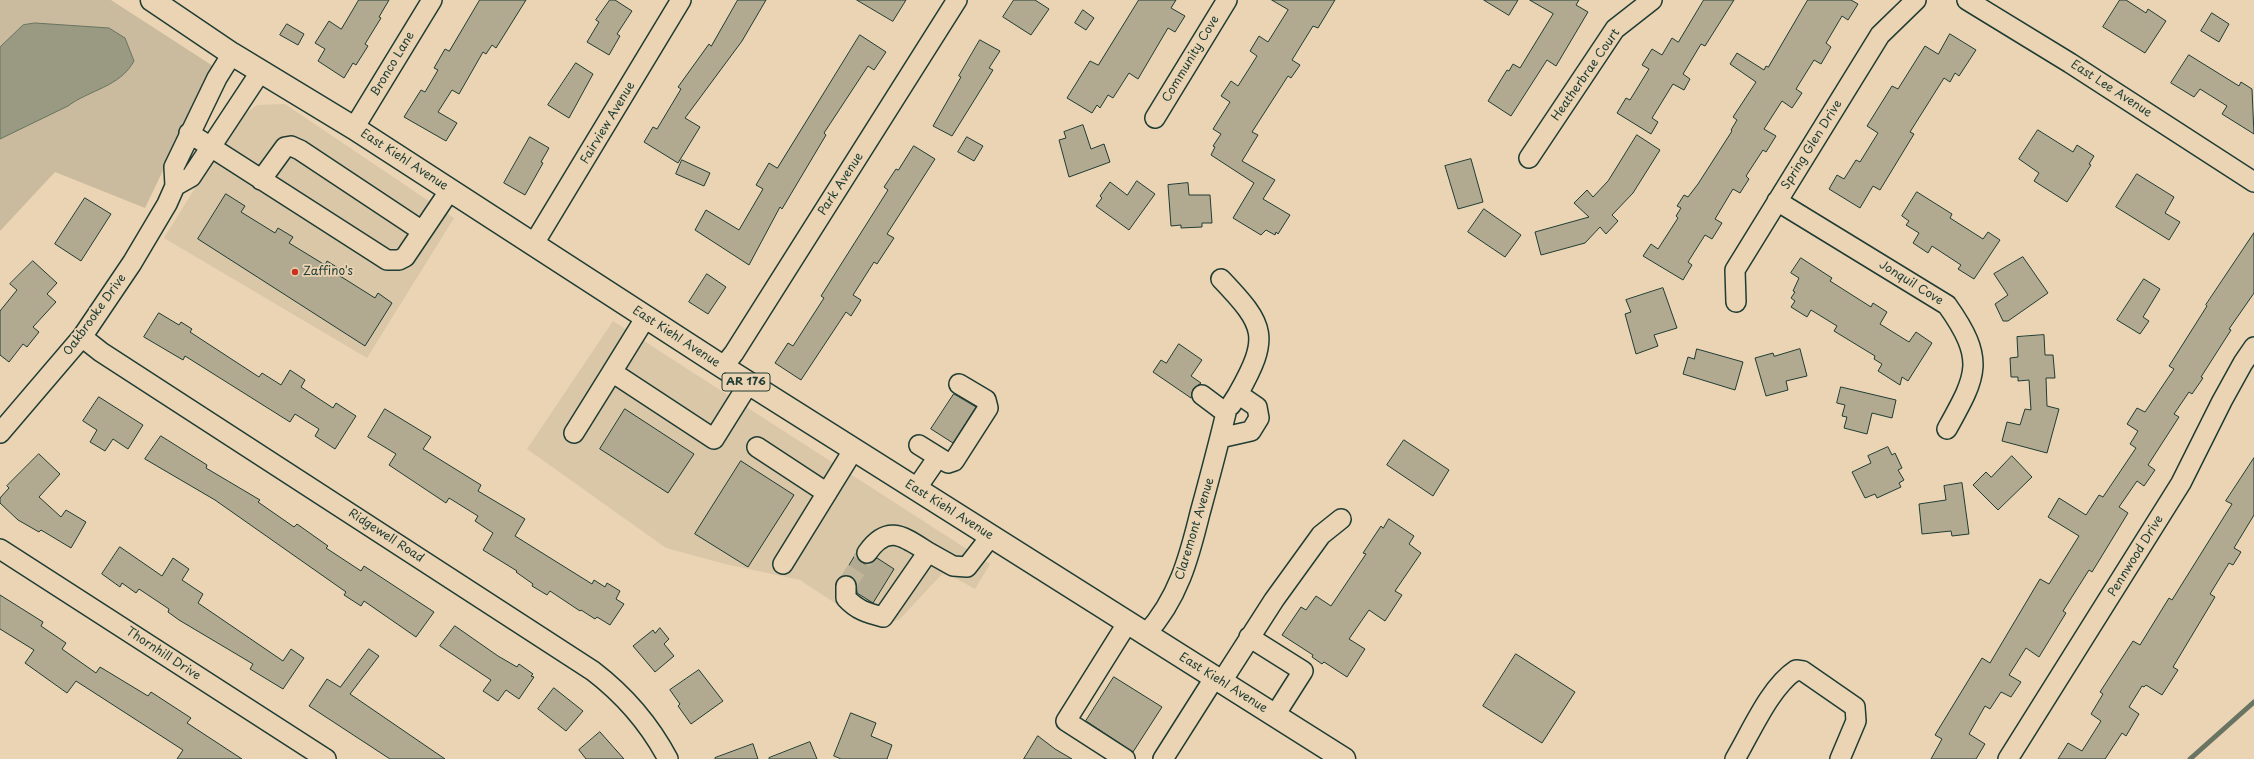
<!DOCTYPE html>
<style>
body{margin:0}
canvas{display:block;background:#ebd4b3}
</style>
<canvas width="2254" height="759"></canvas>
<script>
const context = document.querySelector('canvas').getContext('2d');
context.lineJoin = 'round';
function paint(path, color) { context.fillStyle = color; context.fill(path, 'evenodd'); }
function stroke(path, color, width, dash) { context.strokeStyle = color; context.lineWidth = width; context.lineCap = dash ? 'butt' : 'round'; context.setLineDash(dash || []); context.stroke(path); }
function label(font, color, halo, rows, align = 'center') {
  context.font = font + ' "Playpen Sans",sans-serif'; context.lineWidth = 3.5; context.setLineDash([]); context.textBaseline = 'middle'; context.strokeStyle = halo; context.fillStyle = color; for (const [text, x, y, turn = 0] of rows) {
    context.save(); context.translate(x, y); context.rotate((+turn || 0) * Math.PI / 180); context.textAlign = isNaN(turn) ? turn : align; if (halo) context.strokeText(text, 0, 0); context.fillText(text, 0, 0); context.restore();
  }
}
const built = new Path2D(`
 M285,104L454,218L367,358L164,238L237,120L257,105Z
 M613,321L990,564L975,589L952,576L942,574L900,619L881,626L867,624L800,580L725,564L666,548L527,449Z`);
const green = new Path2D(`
 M0,0H111L213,66L145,208L55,172L0,231Z`);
const water = new Path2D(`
 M35,23L109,28L125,38L134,61C120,87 89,90 68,106L0,139V47L23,25Z`);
const stream = new Path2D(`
 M2190,759L2254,702`);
const building = new Path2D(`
 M359,0H389L379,17L381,18L365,44L368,46L356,65L353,63L344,78L318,61L325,49L315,43L329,21L341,29Z
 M480,0H526L496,48L492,45L486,54L483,52L459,94L452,90L438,112L457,123L446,141L404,117L421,90L425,92L438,70L434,68L445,49L449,51Z
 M610,0H615L632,11L617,34L620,36L609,55L587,42L599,22L596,20Z
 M738,0H766L742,41L685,118L700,127L678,163L644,142L653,127L657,129L681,89L678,87L709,44L711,46Z
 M857,0H906L893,21Z
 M1014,0H1035L1049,9L1031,35L1003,17Z
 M1139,0H1176L1171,8L1185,16L1175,32L1168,28L1138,79L1129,73L1113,98L1108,95L1100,108L1097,105L1092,113L1067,98L1090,61L1098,65Z
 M1272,0H1335L1318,28L1313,26L1292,60L1300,65L1291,78L1288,76L1252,132L1258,135L1242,161L1275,180L1263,199L1290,215L1278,234L1276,232L1275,235L1266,230L1261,235L1233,218L1254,183L1211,155L1215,147L1213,146L1221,134L1213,129L1230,102L1221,96L1231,81L1238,86L1257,56L1250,51L1259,36L1268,42L1288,10Z
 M1484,0H1518L1509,15Z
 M1530,0H1579L1576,5L1588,12L1556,66L1547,60L1511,116L1488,101L1507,70L1509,71L1513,64L1520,68L1553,14Z
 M1704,0H1734L1705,46L1701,44L1683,74L1690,79L1684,90L1673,84L1652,118L1658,122L1651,134L1617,113L1626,98L1630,100L1649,69L1642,65L1652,49L1662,55L1672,38L1678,42Z
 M1808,0H1851L1858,4L1848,20L1842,16L1826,43L1831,47L1821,64L1814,60L1796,89L1802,93L1792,108L1782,101L1764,129L1776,136L1766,152L1763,150L1746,176L1749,179L1740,193L1733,189L1715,219L1722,223L1712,239L1705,235L1688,262L1692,265L1683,280L1643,256L1651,244L1658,249L1678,218L1676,216L1681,208L1677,206L1684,195L1688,197L1698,184L1732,131L1731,130L1737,120L1733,117L1756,82L1730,64L1737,53L1764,70L1766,66L1768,67Z
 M2120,0H2126L2146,13L2148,9L2166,21L2145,53L2103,27Z
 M1083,10L1094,18L1086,30L1075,23Z
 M2212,13L2229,24L2219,42L2201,31Z
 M287,24L304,34L298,45L280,35Z
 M1950,34L1976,50L1959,76L1955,73L1950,82L1944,78L1910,132L1914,134L1880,190L1873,186L1860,208L1829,189L1837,175L1844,179L1856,160L1860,162L1878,133L1867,126L1892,86L1898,89L1925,46L1938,54Z
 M860,35L886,52L874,70L868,66L824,133L826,135L782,209L780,207L749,265L695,230L706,210L739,230L763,189L756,185L769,163L777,168Z
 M980,40L1000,51L989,68L993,70L952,136L933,126L961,77L959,76Z
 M2189,55L2239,86L2241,82L2252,89L2254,134L2222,114L2227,106L2200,89L2194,97L2171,83Z
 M576,63L593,74L569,118L548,105Z
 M1083,125L1091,149L1104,144L1110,162L1069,177L1059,140L1066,138L1064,132Z
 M2038,130L2073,152L2077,145L2094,156L2089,164L2091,165L2067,202L2034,181L2039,173L2019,159Z
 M1637,135L1660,150L1633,193L1612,215L1618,221L1606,234L1600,227L1585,243L1541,255L1535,232L1589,217L1574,203L1587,190L1593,197L1608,181Z
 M530,137L549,148L541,162L543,163L525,195L504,183Z
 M967,137L983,146L974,161L958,152Z
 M914,146L935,159L887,234L894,238L877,264L874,262L853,295L861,300L851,316L846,312L801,380L775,363L788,343L793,346L824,298L821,296L888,190L884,187L896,169L898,170Z
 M1471,159L1483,202L1458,209L1445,166Z
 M682,160L710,173L704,186L676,174Z
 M2137,174L2174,197L2165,213L2180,222L2169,240L2116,207Z
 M1137,181L1155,194L1129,230L1096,206L1102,198L1100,196L1110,182L1127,195Z
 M1188,183L1189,195H1210L1212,223H1202V227L1181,228V225L1171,226L1168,185Z
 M1917,192L1952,214L1950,218L1983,239L1988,232L2000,240L1974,279L1958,269L1961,265L1932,246L1928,253L1913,243L1919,233L1906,225L1909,221L1902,216Z
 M226,194L245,206L241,212L275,233L278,228L293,237L289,243L325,265L327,261L343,271L340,276L375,298L378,293L392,303L365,346L198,239Z
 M85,198L111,214L81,261L55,244Z
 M1484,209L1521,235L1505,257L1468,232Z
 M2254,233V293L2229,329L2231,330L2201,377L2203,378L2192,394L2189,392L2174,414L2179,417L2148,465L2155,470L2144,486L2137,481L2119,507L2128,513L2100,559L2092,572L2089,570L2063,611L2066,613L2039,657L2026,648L2009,675L2021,682L2011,697L2001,692L1990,709L1985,706L1969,734L1985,744L1976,759H1931L1942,739L1935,735L1982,658L1990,663L2040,579L2049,584L2079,536L2048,517L2059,498L2086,515L2099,495L2103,497L2136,448L2130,444L2138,431L2127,424L2137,408L2145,412L2174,369L2169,366L2207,306L2206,305Z
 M2023,257L2048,293L2008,321H2003L1995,304L2008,295L1994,274Z
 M1801,258L1832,278L1830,281L1871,307L1873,303L1887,312L1880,324L1909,342L1916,332L1932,343L1908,381L1902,377L1900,385L1878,371L1882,364L1874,359L1875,356L1834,331L1837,326L1811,310L1807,317L1791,307L1795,301L1791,298L1795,292L1793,291L1799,278L1791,273Z
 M33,261L57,283L47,294L56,302L33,327L39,332L27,347L23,344L9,362L0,355V311L17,290L10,284Z
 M707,274L726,287L708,314L689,302Z
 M2144,279L2160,289L2143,317L2149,321L2140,334L2117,320Z
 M1663,288L1677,328L1654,335L1658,346L1636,354L1625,314L1631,312L1626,300Z
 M159,313L179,325L181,322L192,329L190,332L259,377L262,373L281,385L290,370L305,380L301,387L333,408L336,403L356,416L335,449L315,436L319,429L295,414L290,422L185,356L183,360L144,337Z
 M2044,335L2045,355H2053L2055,378H2046L2047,406L2059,409L2047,453L2002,441L2007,422L2020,425L2025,409L2031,410L2029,380L2018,381V377H2011L2010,358L2018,357L2017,337Z
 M1179,344L1202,360L1191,376L1201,383L1193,389L1191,398L1153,372L1161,360L1166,363Z
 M1697,349L1743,362L1735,390L1683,374L1688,357L1694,359Z
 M1800,349L1807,376L1786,381L1788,390L1766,396L1755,358L1773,353L1774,356Z
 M1841,387L1896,400L1892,418L1872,413L1867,434L1844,428L1847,417L1842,416L1845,405L1837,403Z
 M954,394L976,407L953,443L931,429Z
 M99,397L143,425L128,449L113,439L105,451L90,442L97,430L83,421Z
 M385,409L431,437L423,449L481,485L478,491L525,519L515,536L592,584L594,580L605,587L607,583L620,591L616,599L624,604L610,625L597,617L595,619L581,610L580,611L550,591L547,595L532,586L533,584L516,572L517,571L483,550L493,533L475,521L478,516L449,498L446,503L389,465L396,454L368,437Z
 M625,409L694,454L668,493L600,449Z
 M161,436L207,465L206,468L260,500L258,502L294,527L297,524L328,546L326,548L361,571L364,566L434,612L416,637L364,601L361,606L344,595L346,592L215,500L145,459Z
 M1404,440L1449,470L1433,496L1387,465Z
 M1888,447L1892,455L1895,453L1902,468L1898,470L1904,480L1899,483L1901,487L1877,498L1875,494L1865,498L1852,472L1871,463L1868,456Z
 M39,454L60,474L39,497L61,517L66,510L86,522L71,548L41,530L39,532L18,520L0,503V498L9,488L7,486Z
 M2012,456L2032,477L1998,510L1973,485L1986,472L1991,477Z
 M2254,458V515L2234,548L2241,552L2233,565L2229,563L2210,594L2215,597L2173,667L2178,670L2162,695L2146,685L2144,687L2142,686L2129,707L2139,714L2126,736L2122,733L2105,759H2058L2068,743L2082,751L2101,721L2091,714L2103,694L2100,692L2133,641L2140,645L2169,598L2172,600L2232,504L2226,501Z
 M741,461L794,495L748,567L695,534Z
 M1962,483L1969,534L1952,536L1951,531L1922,534L1919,504L1946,500L1944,486Z
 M1389,519L1414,536L1409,544L1421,553L1395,591L1402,595L1385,621L1369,610L1349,639L1365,649L1347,677L1324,662L1322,664L1312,657L1313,655L1282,635L1301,607L1306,610L1316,596L1331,606L1366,554L1363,553L1381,526L1383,528Z
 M120,547L162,576L173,558L189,569L182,580L203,594L198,603L283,661L291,649L304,658L283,689L250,669L253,664L179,620L168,612L169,609L139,589L136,593L122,583L120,587L102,574Z
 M856,554L860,561L865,564L871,563L877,558L894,569L873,603L857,593L856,581L852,577L843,576Z
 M0,595L43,622L41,626L66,643L62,649L96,673L100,667L148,696L151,692L191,718L187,723L242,759H177L183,750L76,681L67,693L25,663L34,650L0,629Z
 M455,626L498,656L517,667L519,664L533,674L531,676L534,677L519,699L506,690L498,701L483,691L491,680L440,646Z
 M660,628L669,639L664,644L674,656L655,672L633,646L653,630L655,633Z
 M369,649L379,656L350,694L445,759H390L309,706L327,679L340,687Z
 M1516,654L1575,692L1542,743L1483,706Z
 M699,670L723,701L691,724L678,706L680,704L670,690Z
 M1114,677L1162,707L1133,752L1086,721Z
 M554,688L583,711L566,731L538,709Z
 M851,713L876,723L871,736L892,745L887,759H841L834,756Z
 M600,732L624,759H586L579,750Z
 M1038,736L1055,749L1072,759H1024Z
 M810,742L817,759H769V758Z
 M753,744L758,759H715V758Z`);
const minorTunnel = new Path2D(`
 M846,586L867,553`);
const minor = new Path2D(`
 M1967,0L2070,63L2254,182
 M1155,118L1227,0
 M354,128L432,0
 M189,133L387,260H399L405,257L450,190
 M1529,158L1615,29L1652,0
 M261,180L285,147L291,146L300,150L422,231
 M175,186L191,177L261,71
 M1777,201L1947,305C1986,360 1977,375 1947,429
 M533,245L681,0
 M1221,279C1266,326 1270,337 1238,394
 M1736,302L1735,270L1880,35L1916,0
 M646,317L612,372L714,439L749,383
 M82,337L101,352L593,671C623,694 650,725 668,759
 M723,367L734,353L957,0
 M0,433L82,337L132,263L167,204L175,186L174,167L217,78L232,54
 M574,433L612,372
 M1220,438L1251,431L1259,418L1257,407L1238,394L1231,405
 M919,445L948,463L954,461L988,408L986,400L959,384
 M757,447L827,493
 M916,489L938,457
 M0,549L326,759
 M867,553C888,523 904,537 928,552
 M783,564L854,449
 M846,586V598C857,610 867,613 883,617L928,552L953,566L967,567L991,536
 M1146,634C1178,599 1189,558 1200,513C1209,480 1218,446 1226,413L1202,395
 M1249,637L1303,671L1275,715
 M1222,681L1274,600L1321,535L1341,519
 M1125,759L1066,721L1128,622
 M1163,759L1215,677
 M1735,759C1751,732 1770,687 1796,670L1803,671L1855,707L1856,721L1840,759
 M2008,759L2181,483L2222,401L2243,363L2254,347`);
const major = new Path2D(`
 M152,0L232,54L354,128L723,367L1344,759`);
const markers = [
 [295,272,4,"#c8321e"]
];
const shields = [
 [746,382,48]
];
const shieldNames = [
 ["AR 176",746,382]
];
const streetNames = [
 ["Community Cove",1191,59,-59],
 ["Bronco Lane",393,64,-59],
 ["Heatherbrae Court",1586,75,-55],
 ["East Lee Avenue",2111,89,33],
 ["Fairview Avenue",608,123,-59],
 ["Spring Glen Drive",1812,145,-58],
 ["East Kiehl Avenue",404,160,33],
 ["Park Avenue",841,184,-57],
 ["Jonquil Cove",1911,283,32],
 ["Oakbrooke Drive",95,315,-54],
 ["East Kiehl Avenue",676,337,33],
 ["East Kiehl Avenue",949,510,32],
 ["Claremont Avenue",1195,529,-73],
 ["Ridgewell Road",386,536,33],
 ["Pennwood Drive",2136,556,-58],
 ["Thornhill Drive",163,654,33],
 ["East Kiehl Avenue",1223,683,32]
];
const poiNames = [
 ["Zaffino's",303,272]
];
paint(built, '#dac7a8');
paint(green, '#cabb9e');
paint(water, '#9a9981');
stroke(water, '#697462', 1);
stroke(stream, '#697462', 5);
paint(building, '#b2aa90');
stroke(building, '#1f3d34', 1);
stroke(minorTunnel, '#c2b69a', 19, [19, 10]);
stroke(minor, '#1f3d34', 22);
stroke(major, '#1f3d34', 25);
stroke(minor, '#ebd4b3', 19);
stroke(major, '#ebd4b3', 22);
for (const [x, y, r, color] of markers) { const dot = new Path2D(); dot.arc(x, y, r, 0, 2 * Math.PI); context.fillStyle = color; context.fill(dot); stroke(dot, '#ebd4b3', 1.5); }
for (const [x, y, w] of shields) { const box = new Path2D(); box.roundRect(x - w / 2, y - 9, w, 18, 3); context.fillStyle = '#ebd4b3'; context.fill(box); stroke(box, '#1f3d34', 1); }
label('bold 11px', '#1f3d34', null, shieldNames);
label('12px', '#1f3d34', '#ebd4b3', streetNames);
label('12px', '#1f3d34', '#ebd4b3', poiNames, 'left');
</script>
